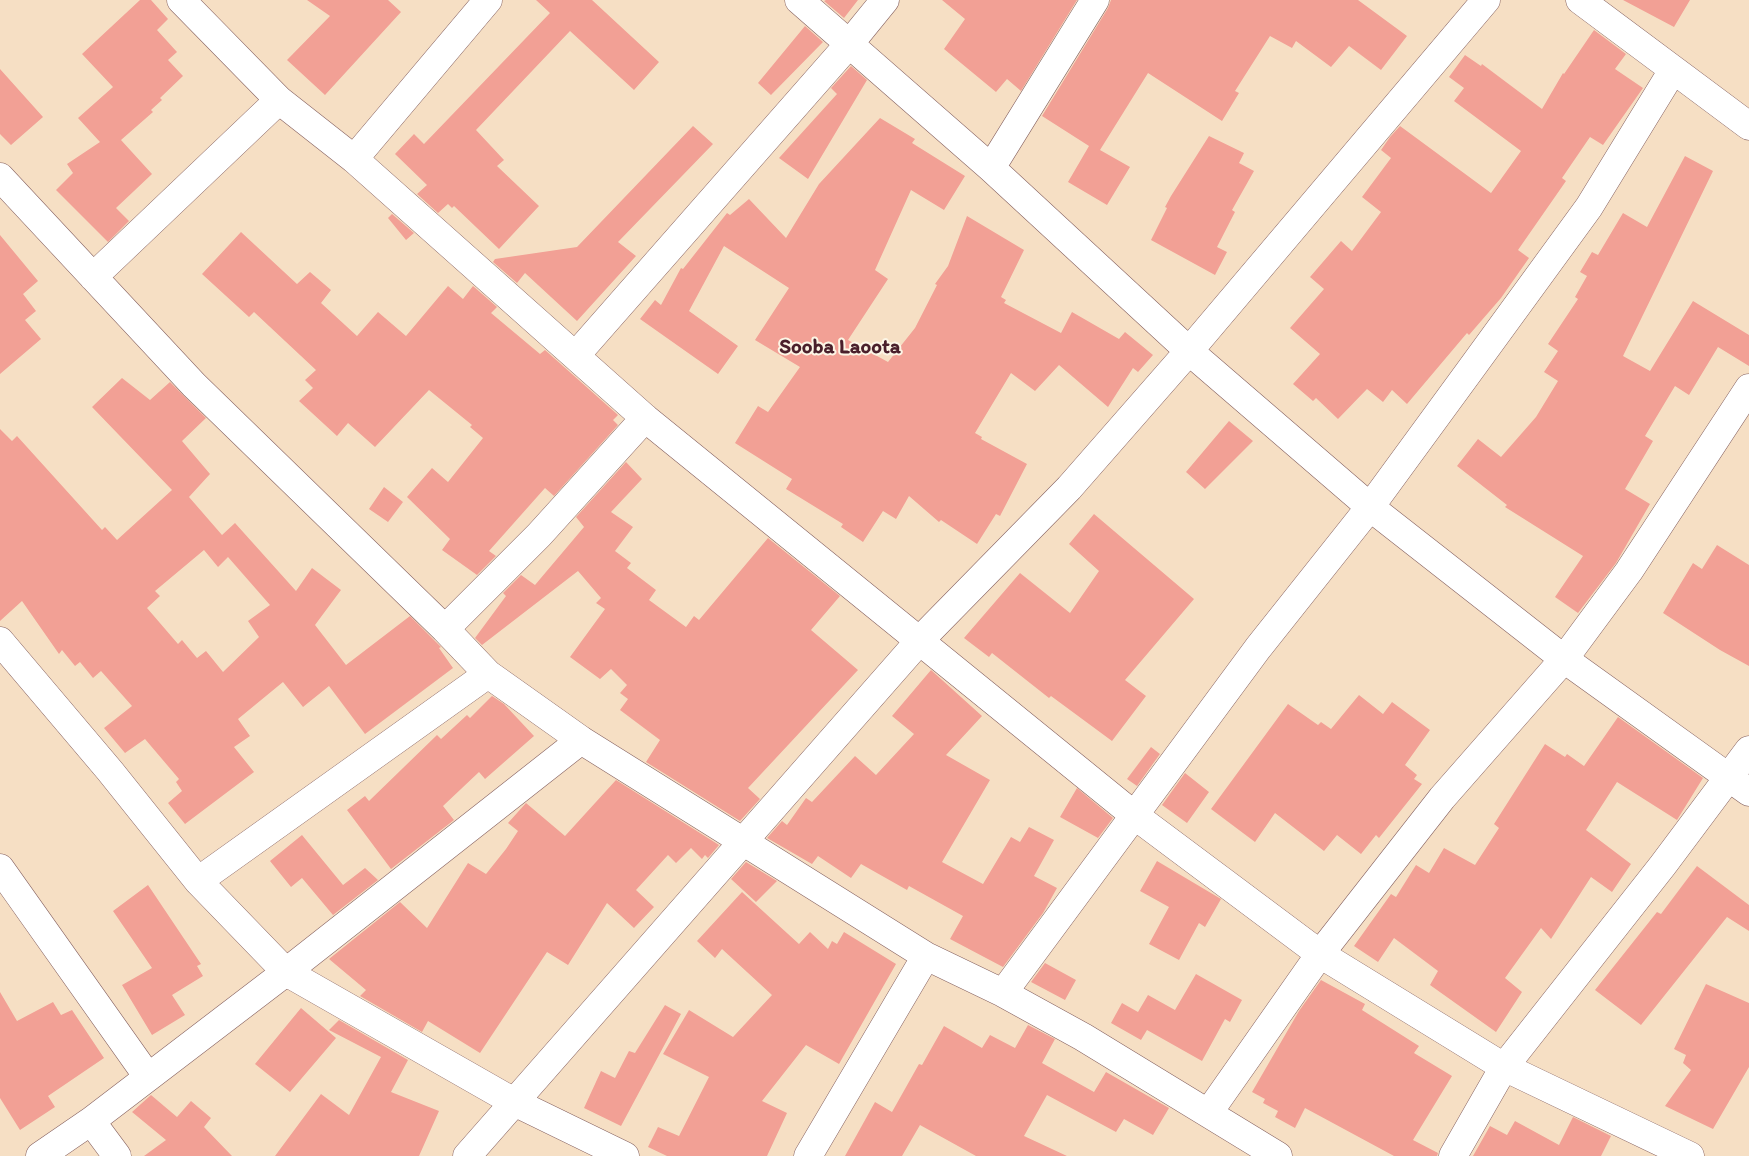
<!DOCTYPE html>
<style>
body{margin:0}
canvas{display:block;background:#f6dfc4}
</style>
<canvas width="1749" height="1156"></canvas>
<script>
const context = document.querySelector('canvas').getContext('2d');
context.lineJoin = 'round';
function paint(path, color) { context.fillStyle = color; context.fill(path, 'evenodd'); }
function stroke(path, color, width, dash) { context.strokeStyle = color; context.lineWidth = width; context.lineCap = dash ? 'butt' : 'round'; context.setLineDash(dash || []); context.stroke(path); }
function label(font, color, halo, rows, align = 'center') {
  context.font = font + ' Itim,sans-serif'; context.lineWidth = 4; context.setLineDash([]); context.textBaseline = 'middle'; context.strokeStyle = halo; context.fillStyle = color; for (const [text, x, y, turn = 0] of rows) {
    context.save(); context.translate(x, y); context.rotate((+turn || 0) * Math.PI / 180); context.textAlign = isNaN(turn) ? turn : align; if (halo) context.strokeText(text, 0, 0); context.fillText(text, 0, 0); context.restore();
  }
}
const building = new Path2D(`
 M140,0H151L168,19L157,30L177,52L168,60L183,76L160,98L162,100L151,110L153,112L121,140L152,174L116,208L129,221L108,242L56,190L73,173L67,164L100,142L78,118L113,87L82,54Z
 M307,0H388L401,12L325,95L287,60L330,16Z
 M536,0H592L659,62L634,90L570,31L476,130L504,160L497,166L539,206L499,249L454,206L452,208L448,204L438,213L417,194L427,185L395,154L414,134L424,144L550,13Z
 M826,0H858L844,18L824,1Z
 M942,0H1077L1021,91L1007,79L996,92L944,49L965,19Z
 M1111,0H1358L1407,36L1381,70L1349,46L1331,67L1296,41L1292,48L1270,36L1235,91L1239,93L1222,121L1148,73L1100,150L1130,167L1107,205L1068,182L1089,146L1042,116L1108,8Z
 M1623,0H1690L1674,27Z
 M805,26L823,42L771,95L758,83Z
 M1594,30L1626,54L1615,69L1643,88L1603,145L1590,137L1562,178L1566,181L1518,250L1529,258L1501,298L1469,335L1467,333L1407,404L1392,390L1383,402L1367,389L1338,419L1316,398L1313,401L1293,384L1320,354L1290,328L1324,289L1310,277L1341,241L1352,251L1381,212L1362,197L1391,158L1381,150L1390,137L1400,126L1491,193L1521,151L1454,101L1464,88L1449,77L1465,55L1481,66L1482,64L1542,109L1563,73L1564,74Z
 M851,66L867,80L808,179L779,158L837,94L831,88Z
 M0,69L43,117L11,145L0,134Z
 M880,118L915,139L912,143L965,176L944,210L911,190L875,270L888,279L848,340L888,362L915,328L937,285L935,284L948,266L967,216L1024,250L1001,297L1006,300L1004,303L1061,333L1072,312L1119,339L1125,332L1153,355L1138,372L1133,368L1108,407L1059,365L1035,391L1011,373L975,433L982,437L981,439L1027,464L1000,516L996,514L977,544L941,520L939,522L909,496L896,519L883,511L863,542L841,527L843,524L786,489L792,479L735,443L758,406L768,412L800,367L755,340L789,288L724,246L689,311L738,346L718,374L640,319L655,300L661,305L681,268L683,269L727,213L730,215L749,199L786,238L819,184Z
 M693,126L713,144L618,242L636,256L577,321L525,273L517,283L493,262L495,259L577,247Z
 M1209,136L1244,153L1239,163L1254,171L1232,210L1235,212L1217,247L1227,252L1215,275L1151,240L1167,208L1165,207L1171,196Z
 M1685,156L1713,171L1623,356L1650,371L1693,301L1749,335V366L1718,347L1689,395L1675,386L1645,436L1653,441L1625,489L1650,504L1616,563L1578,613L1555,597L1583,556L1505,507L1507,505L1457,466L1478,439L1501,457L1536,417L1558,381L1544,372L1558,351L1548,344L1578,299L1575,297L1587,276L1580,272L1592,252L1598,255L1623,213L1647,227Z
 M392,214L414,233L406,240L388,218Z
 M241,232L297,284L310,272L331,290L321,303L357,336L378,312L406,336L448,286L463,299L473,286L497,307L491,313L540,354L545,350L618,415L613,420L618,425L554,496L545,488L489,551L496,556L477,575L442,550L450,539L407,497L432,468L448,482L483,438L470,427L472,425L429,390L375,447L348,423L337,436L299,401L313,388L305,380L316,370L254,312L249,317L202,274Z
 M0,235L38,281L23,294L36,311L25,320L41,339L0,374Z
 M122,378L150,400L170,382L206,418L182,441L210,474L189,497L222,535L235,523L296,591L312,568L341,590L315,625L346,665L410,616L441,647L439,648L453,668L365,734L329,686L303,707L283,682L238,719L250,736L234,747L254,772L185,824L168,803L182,791L176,782L179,779L145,739L125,753L104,728L132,706L101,671L93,678L80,662L75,666L62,650L59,654L22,601L0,621V429L12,441L17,436L102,530L105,527L117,540L172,490L92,407ZM204,550L218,567L228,557L270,605L248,621L259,637L223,672L206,651L197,658L182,640L178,644L147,608L160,596L155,591Z
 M1229,421L1253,441L1205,489L1186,472Z
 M626,462L642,479L611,512L633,527L615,551L631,563L627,568L656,590L649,600L686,627L694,616L699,620L768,538L840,596L811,630L858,670L748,788L760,799L740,821L646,762L660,740L620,710L628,699L620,693L627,685L611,669L600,679L570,657L605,609L596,603L601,598L578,571L482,645L475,638L506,596L503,593L521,575L535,585L584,527L576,517Z
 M384,487L403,502L388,522L369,509Z
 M1094,514L1194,599L1125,680L1146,696L1112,741L1051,696L1049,698L992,653L989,657L964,638L1020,573L1070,613L1099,571L1069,544Z
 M1717,545L1749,565V666L1720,650L1663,613L1693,563L1702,569Z
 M931,670L982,716L946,755L990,780L942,862L983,884L1011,837L1020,842L1029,827L1054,840L1034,876L1057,888L1043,913L1003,967L950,939L963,916L909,886L907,890L861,864L851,878L818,856L812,864L767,838L782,821L787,825L806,798L812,802L855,756L876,775L914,734L892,716Z
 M1359,695L1383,714L1392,702L1430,730L1405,765L1417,775L1414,779L1422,784L1379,838L1376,835L1361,854L1337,835L1324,851L1275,813L1255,842L1211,809L1288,704L1318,725L1321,722L1331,729Z
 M492,696L504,704L534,736L485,779L479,772L443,806L454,820L391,869L347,810L365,796L369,801L437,735L441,739L467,715L470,718Z
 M1618,717L1703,778L1677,820L1617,782L1586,830L1631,864L1612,892L1591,877L1551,939L1541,928L1505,978L1522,992L1496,1032L1430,985L1438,971L1394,938L1378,962L1354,946L1391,894L1396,897L1416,865L1429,873L1444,848L1475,865L1499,828L1494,824L1545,744L1565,757L1567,754L1584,766Z
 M1151,747L1160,754L1137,786L1127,779Z
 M1185,773L1209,792L1187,823L1162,805Z
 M616,780L719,845L708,858L705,855L702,859L691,848L676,863L668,855L636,890L654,907L634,928L607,903L568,965L547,952L480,1053L428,1021L422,1032L360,996L366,990L329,959L400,902L427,928L468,863L486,874L506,849L518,831L508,823L526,803L565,836Z
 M1077,788L1113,818L1098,838L1060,817Z
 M302,835L343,885L365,868L378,880L333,915L302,878L291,887L270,861Z
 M1157,861L1221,899L1205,927L1199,923L1179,960L1149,944L1169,907L1140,891Z
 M746,862L777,881L756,902L731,879Z
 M1697,866L1749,905V931L1727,917L1641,1025L1595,990L1657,912L1661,914Z
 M148,885L201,964L197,966L203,976L172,995L185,1015L152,1035L122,985L152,968L113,911Z
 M742,892L799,944L810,932L828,949L832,941L837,944L844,932L896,964L839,1064L806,1045L762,1101L787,1113L767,1156H667L648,1147L658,1127L679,1136L709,1077L663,1054L689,1010L733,1037L772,995L722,949L715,958L697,941Z
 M1045,963L1076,980L1065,1000L1031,982Z
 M1196,974L1242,1000L1230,1022L1225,1019L1202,1061L1147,1030L1141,1040L1111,1023L1122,1003L1138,1012L1148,995L1175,1010Z
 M1321,980L1365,1004L1362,1010L1419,1046L1414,1053L1452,1076L1413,1140L1438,1153L1437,1156H1394L1305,1108L1295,1128L1275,1117L1278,1111L1263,1103L1265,1099L1252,1092L1299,1011Z
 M1706,984L1749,1003V1067L1713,1129L1665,1106L1691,1070L1683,1063L1686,1055L1674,1049Z
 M0,992L17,1021L53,1002L61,1015L72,1010L104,1058L48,1096L55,1107L20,1130L0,1098Z
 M665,1005L681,1014L621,1126L584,1108L601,1071L615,1078L629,1051L635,1053Z
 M301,1008L336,1038L290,1092L255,1064Z
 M339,1020L408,1060L391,1092L439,1111L419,1156H275L321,1094L349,1115L381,1057L329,1030Z
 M1028,1025L1055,1039L1042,1063L1094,1092L1106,1072L1169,1108L1153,1135L1124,1119L1116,1132L1047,1095L1024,1136L1067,1156H976L920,1125L902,1156H845L875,1102L892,1112L919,1064L922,1065L944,1026L982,1048L990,1035L1015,1048Z
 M151,1095L177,1117L191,1101L211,1118L204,1127L232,1156H144L166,1140L132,1112Z
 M1573,1117L1611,1136L1601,1156H1473L1490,1126L1507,1135L1515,1121L1559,1145Z`);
const minor = new Path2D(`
 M181,0L279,100L354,159L645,418L1134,815L1320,954L1504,1067L1690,1156
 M799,0L991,168L1189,351L1370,507L1564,659L1749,792
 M1580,0L1749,126
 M354,159L488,0
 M991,168L1095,0
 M0,177L194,385L445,629L488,674L581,740L926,956L1003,993L1083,1037L1278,1156
 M93,277L279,100
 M576,355L850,43L885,0
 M445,629L539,535L645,418
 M0,641L110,771L198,881L286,972L514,1102L625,1156
 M0,868L148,1077
 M198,881L488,674
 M1003,993L1258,648L1370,507L1468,373L1589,207L1673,70
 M1209,1112L1320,954L1442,798L1564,659L1629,571L1749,388
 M91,1121L117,1156
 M40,1156L91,1121L286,972L581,740
 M467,1156L921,639L1069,488L1189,351L1486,0
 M808,1156L926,956
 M1453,1156L1504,1067L1663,865L1749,750`);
const districtNames = [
 ["Sooba Laoota",840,348]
];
paint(building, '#f2a095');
stroke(minor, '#866261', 29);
stroke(minor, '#fff', 28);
label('bold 21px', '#4a1f2b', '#fcf5e5', districtNames);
</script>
